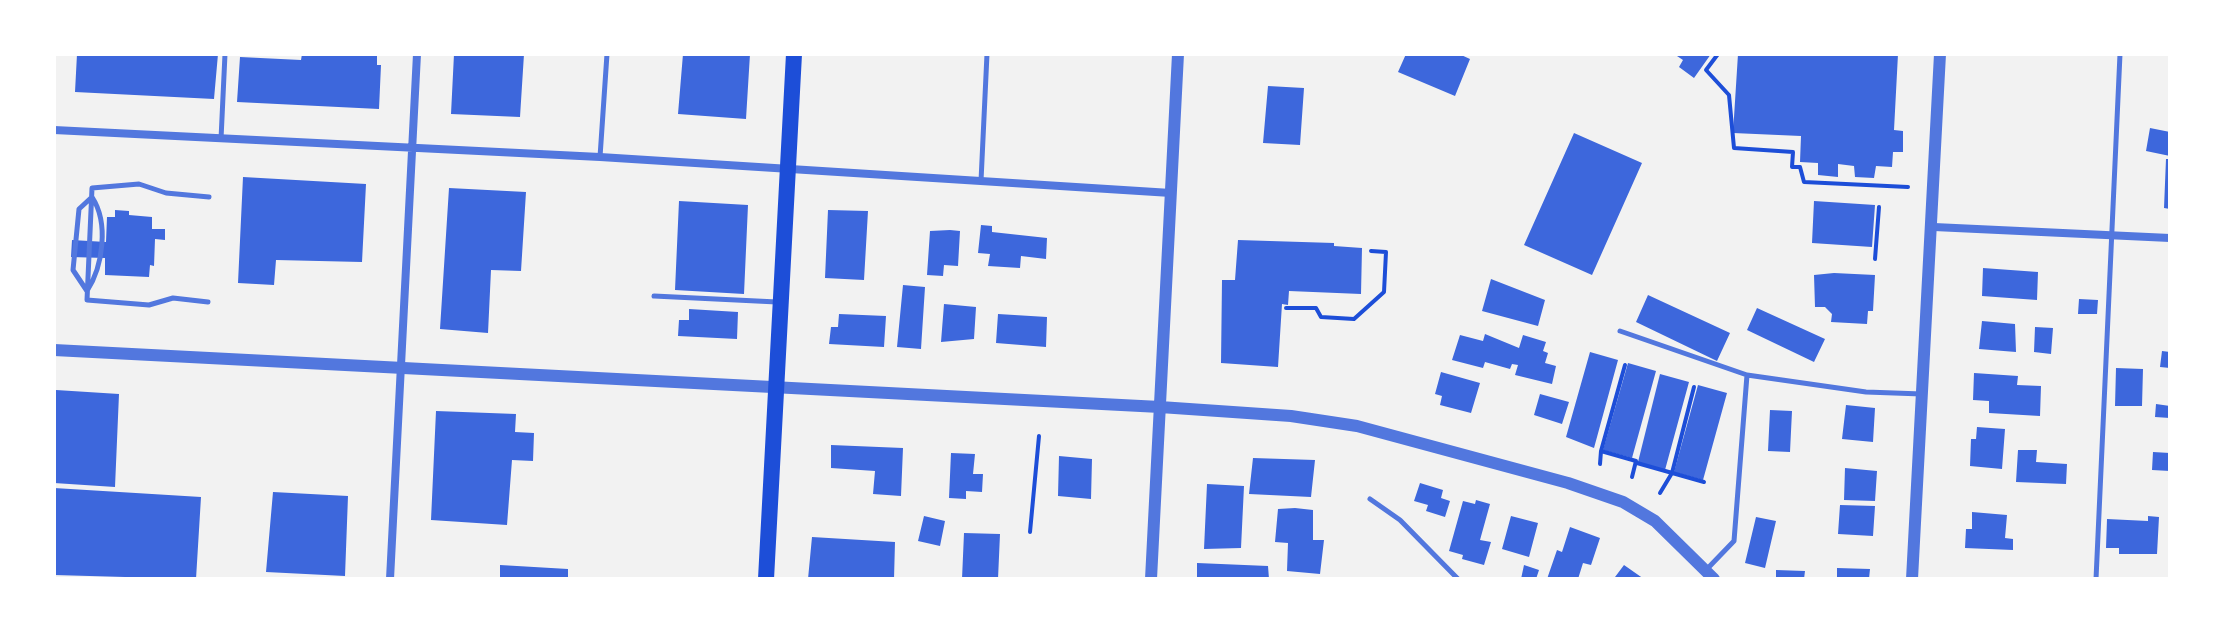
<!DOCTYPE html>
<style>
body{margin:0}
#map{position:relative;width:2224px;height:633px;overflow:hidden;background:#f2f2f2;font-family:"Work Sans",sans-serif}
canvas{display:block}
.frame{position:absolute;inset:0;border:56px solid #fff;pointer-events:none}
</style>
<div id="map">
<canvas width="2224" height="633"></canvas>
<div class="frame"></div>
</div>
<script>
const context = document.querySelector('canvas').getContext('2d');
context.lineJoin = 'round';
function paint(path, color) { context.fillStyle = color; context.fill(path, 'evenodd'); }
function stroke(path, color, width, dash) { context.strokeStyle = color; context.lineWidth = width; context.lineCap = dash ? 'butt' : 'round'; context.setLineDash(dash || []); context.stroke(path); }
const building = new Path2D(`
 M77,54H218L214,99L75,92Z
 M302,54H377V65H381L379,109L237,102L240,57L301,60Z
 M454,54H524L520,117L451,114Z
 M683,54H750L746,119L678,114Z
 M1406,54H1459L1470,59L1455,96L1398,72Z
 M1674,54H1711L1694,78L1679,67L1683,60Z
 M1738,54H1898L1894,130L1903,131V152H1893L1892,167L1876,166L1874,178L1855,177L1854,166L1838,164V177L1818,175V163L1800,162L1801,136L1733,133Z
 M1268,86L1304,88L1300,145L1263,143Z
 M2150,128L2170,132V156L2146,151Z
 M1574,133L1642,163L1592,275L1524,245Z
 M2166,159H2170V209L2164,208Z
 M243,177L366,184L362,262L276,260L274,285L238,283Z
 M449,188L526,192L521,271L491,270L488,333L440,329Z
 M679,201L748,205L744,294L675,290Z
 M1814,201L1875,205L1872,247L1812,243Z
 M115,210L129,211V215L152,217V229H165V240L155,239L154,266L150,265L149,277L105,275V258L71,257L72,240L106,242L107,217H115Z
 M828,210L868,211L864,280L825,278Z
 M981,225L992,226V232L1047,238L1046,259L1021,256L1020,268L988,266L990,254L978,253Z
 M950,230L960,231L958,266L944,265L943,276L927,275L930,231Z
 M1238,240L1334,243V246L1362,248L1361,294L1289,291L1288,305L1282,304L1278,367L1221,363L1222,280H1235Z
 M1983,268L2038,272L2037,300L1982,296Z
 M1834,273L1875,275L1873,311H1868L1867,324L1831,322L1832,314L1825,307H1815L1814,275Z
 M1491,279L1545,300L1538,326L1482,311Z
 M903,285L925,287L921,349L897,347Z
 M1648,295L1730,333L1717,361L1636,322Z
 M2079,299L2098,300L2097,314H2078Z
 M944,304L976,307L974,339L941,342Z
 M1757,308L1825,339L1814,362L1747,330Z
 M689,309L738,312L737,339L678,336L679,320H689Z
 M839,314L886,316L884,347L829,344L831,327H838Z
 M998,314L1047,317L1046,347L996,343Z
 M1982,321L2015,324L2016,352L1979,349Z
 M2035,327L2053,328L2051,354L2034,352Z
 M1485,334L1519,348L1523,335L1546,342L1543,351L1548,353L1545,363L1556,366L1552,384L1515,375L1518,365L1512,364L1510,369L1485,362L1483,368L1452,360L1460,335L1483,341Z
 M2162,351L2170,352V368L2160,367Z
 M1590,352L1618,360L1594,448L1566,437Z
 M1628,363L1656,371L1632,458L1603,450Z
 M2116,368L2143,369L2142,406H2115Z
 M1441,372L1480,383L1471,413L1440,405L1442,396L1435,394Z
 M1974,373L2018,376L2017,385L2041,386L2040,416L1989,413V401L1973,400Z
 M1660,374L1689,382L1665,470L1638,462Z
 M1698,385L1727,393L1703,480L1674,472Z
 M56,390L119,394L115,487L54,483Z
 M1540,394L1569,402L1562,424L1534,415Z
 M2156,404L2170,406V418L2155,417Z
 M1846,405L1875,408L1873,442L1842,439Z
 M1770,410L1792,411L1790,452L1768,451Z
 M436,411L516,414L515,432L534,433L533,461L512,460L507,525L431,520Z
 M1977,427L2005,429L2002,469L1970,466L1971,439H1976Z
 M831,445L903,448L901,496L873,494L875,471L831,468Z
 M2018,450H2037L2036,462L2067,464L2066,484L2016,482Z
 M2153,452L2170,453V471L2152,470Z
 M951,453L975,454L973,474H983L982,492L966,491V499L949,498Z
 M1059,456L1092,459L1091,499L1058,496Z
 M1253,458L1315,460L1311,497L1249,494Z
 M1845,468L1877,471L1875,501L1844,500Z
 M1420,483L1443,490L1441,498L1450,501L1445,517L1426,511L1428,505L1414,501Z
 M1207,484L1244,486L1241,548L1204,549Z
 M54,488L201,497L196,579L54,575Z
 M273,492L348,496L345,576L266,572Z
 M1476,500L1490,504L1480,540L1491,542L1484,565L1462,559L1463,555L1449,551L1463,501L1475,504Z
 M1840,505L1875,506L1873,536L1838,534Z
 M1295,508L1313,510V540H1324L1320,574L1287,571L1288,543L1275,542L1278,509Z
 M1972,512L2007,515L2005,538L2013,539V550L1965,548L1966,529H1972Z
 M924,516L945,521L940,546L918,541Z
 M1511,516L1538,523L1529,557L1502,549Z
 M2148,516L2159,517L2157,554H2119V548H2106L2107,519L2148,521Z
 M1756,517L1776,521L1765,568L1745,563Z
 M1570,527L1600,538L1591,565L1583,563L1578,579H1547L1557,550L1562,552Z
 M964,533L1000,534L998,579H962Z
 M812,537L895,542L894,579H808Z
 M1197,563L1268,566L1269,579H1197Z
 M500,565L568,569V579H500Z
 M1524,565L1539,570L1536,579H1521Z
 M1624,565L1644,579L1615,577Z
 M1837,568L1870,569L1869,579H1837Z
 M1776,570L1805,571L1804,579H1776Z`);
const path = new Path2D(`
 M1718,54L1706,70L1729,95L1734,148L1793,152L1792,167H1800L1804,182L1908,187
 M1875,259L1879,207
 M1286,308H1316L1321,317L1354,319L1384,292L1386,252L1371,251
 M1625,365L1601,451L1636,461L1632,477
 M1637,463L1704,482
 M1600,464L1601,451
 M1660,493L1672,473L1694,387
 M1030,532L1039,436`);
const service = new Path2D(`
 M221,139L225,54
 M600,157L607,54
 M981,181L987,54
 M92,197C109,223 103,266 87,291L73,270L79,209Z
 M654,296L777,302
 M208,302L173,298L149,305L87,300L92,188L139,184L166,193L209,197
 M1620,331L1747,375
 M1370,499L1400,520L1458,579
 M1707,569L1734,541L1747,375L1866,392L1922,394
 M2096,579L2120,54`);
const minor = new Path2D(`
 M54,130L600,157L1171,193
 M1934,227L2170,238
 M390,579L417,54`);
const tertiary = new Path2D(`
 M54,350L1160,407L1291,416L1357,426L1568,483L1623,502L1655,521L1714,579
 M1151,579L1178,54
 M1912,579L1940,54`);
const primary = new Path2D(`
 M766,579L794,54`);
paint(building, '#3d67dc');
stroke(path, '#1d4ed8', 4);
stroke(service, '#5277de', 5);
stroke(minor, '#5277de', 8);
stroke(tertiary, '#5277de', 12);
stroke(primary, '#1d4ed8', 16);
</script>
